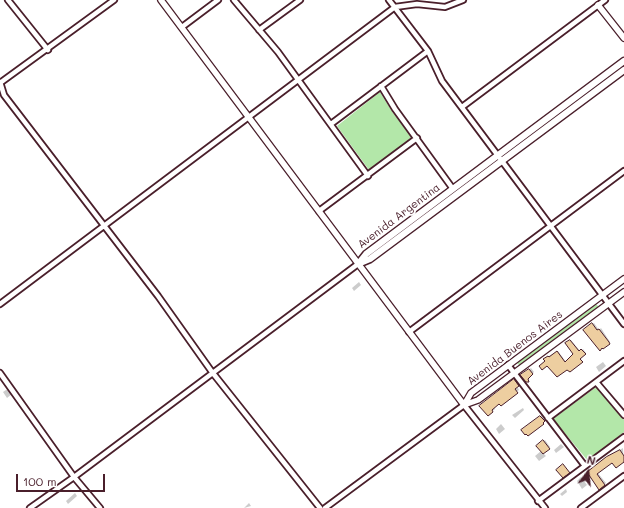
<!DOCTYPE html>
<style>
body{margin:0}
#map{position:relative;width:624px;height:508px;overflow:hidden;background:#fff;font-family:Mali,sans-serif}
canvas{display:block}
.north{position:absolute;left:568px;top:452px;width:40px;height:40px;-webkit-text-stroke:3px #fff;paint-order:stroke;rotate:16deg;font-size:11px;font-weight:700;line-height:16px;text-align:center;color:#4a1f2b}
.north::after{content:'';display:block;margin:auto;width:14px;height:18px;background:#4a1f2b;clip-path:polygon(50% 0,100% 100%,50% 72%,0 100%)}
.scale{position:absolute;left:16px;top:474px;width:89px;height:18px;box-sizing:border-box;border:2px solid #4a1f2b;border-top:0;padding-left:5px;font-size:12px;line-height:14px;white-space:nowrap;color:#4a1f2b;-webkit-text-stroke:3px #fff;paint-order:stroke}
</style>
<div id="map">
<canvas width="624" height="508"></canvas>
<div class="north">N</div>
<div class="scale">100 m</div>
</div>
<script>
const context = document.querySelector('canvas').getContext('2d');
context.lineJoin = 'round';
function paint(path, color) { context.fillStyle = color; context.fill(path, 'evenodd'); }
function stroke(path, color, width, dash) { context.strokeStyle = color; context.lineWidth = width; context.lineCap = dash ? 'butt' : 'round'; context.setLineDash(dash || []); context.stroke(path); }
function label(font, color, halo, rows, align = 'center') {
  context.font = font + ' Mali,sans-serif'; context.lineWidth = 4; context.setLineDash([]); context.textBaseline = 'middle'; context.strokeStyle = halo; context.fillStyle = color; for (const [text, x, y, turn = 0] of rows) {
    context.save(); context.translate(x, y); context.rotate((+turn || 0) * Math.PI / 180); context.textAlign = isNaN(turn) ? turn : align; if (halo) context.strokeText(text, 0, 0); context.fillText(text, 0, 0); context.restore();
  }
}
const green = new Path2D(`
 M380,92L393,113L412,137L369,170L337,126Z
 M596,304L599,307L520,366L517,363Z
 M596,387L624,420V432L588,461L553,419Z`);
const shadow = new Path2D(`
 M359,282L361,285L354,291L352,288Z
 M594,323L599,330L601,328L610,342L600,349L586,328Z
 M571,340L580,351L583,349L586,353L580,357L582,361L570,371L546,361L545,358L558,351L566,362L574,354L567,343Z
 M603,362L606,366L599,372L596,367Z
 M531,368L534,372L525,380L523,374Z
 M517,378L521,383L517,386L519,390L494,407L495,409L488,415L483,404Z
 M9,388L12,394L7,398L3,392Z
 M523,408L524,410L515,418L512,415Z
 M543,414L546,418L543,424L525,428Z
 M501,424L505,429L499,434L496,429Z
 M545,440L550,447L543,453L546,456L539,461L535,456L541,451L538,446Z
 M561,444L564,447L556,453L554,450Z
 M623,448L624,464L623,462H613L597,472L606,483L599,489L588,472L609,456Z
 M581,477L587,485L582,489L577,481Z
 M566,489L567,492L562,496L560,494Z
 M75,493L77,496L68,504L66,501Z
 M249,503L251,506L244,508Z`);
const building = new Path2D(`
 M592,323L597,330L599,329L609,342L610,344L603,349L602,348L600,351L583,330Z
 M570,340L579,351L581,349L586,354L580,359L583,362L570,372L567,370L557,377L547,366L542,370L539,366L545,361L543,359L548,356L549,357L557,351L565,362L573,354L565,343Z
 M529,369L533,374L528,379L529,382H526L520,375Z
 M514,379L519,386L515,389L518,393L501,406L499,404L492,410L493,412L488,416L479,406Z
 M540,416L545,421L543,423L544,424L528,436L526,434L525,435L521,430Z
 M543,440L550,449L543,454L536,446Z
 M620,450L624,456V462L616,468L612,463L597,474L605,485L599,490L587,472L606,457Z
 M563,464L570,473L563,478L556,470Z`);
const minor = new Path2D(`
 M8,0L48,50
 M234,0L278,52L368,176
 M389,0L428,51L442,81L624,324
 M182,27L218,0
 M259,30L300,0
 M0,82L4,95L158,296L212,372L320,508
 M0,83L114,0
 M381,86L395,109L453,189
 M462,107L605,0
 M331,124L428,51
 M319,211L417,138
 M0,304L395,7L417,4L445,7L463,0
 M409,332L624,171
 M508,365L585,466
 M0,373L74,477L100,508
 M596,382L624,415
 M548,418L624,361
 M538,501L624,437
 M30,508L74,477L358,264
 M325,508L464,405L545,508
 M581,508L624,476`);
const tertiary = new Path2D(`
 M161,0L464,405
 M598,5L624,38
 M464,405L471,393L624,279
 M464,405L478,400L624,292`);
const secondary = new Path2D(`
 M358,264L366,254L624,61
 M358,264L370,259L624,70`);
const streetNames = [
 ["Avenida Argentina",399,216,-37],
 ["Avenida Buenos Aires",515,348,-37]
];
paint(green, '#b3e7a9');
paint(shadow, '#0003');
paint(building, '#edcea0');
stroke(building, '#4a1f2b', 1);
stroke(minor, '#4a1f2b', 8);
stroke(tertiary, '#4a1f2b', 8);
stroke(secondary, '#4a1f2b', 9);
stroke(minor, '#fff', 4.5);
stroke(tertiary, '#fff', 5.5);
stroke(secondary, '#fff', 6);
label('11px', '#4a1f2b', '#fff', streetNames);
</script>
